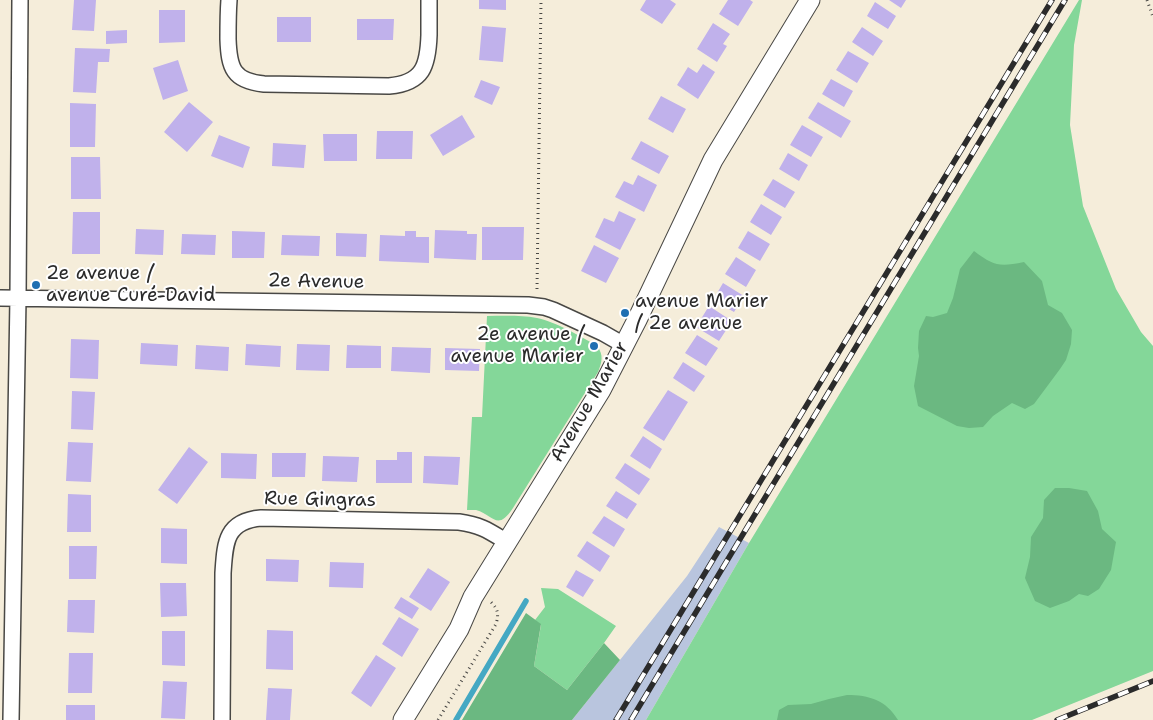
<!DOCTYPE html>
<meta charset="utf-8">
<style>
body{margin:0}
canvas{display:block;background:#f5edda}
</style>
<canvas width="1153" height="720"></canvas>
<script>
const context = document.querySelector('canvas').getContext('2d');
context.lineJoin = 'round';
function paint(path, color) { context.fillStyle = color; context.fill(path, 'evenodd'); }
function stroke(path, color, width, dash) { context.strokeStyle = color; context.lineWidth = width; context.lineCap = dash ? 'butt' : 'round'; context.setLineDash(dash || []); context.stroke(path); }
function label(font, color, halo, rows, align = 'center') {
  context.font = font + ' "Shantell Sans",sans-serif'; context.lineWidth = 4; context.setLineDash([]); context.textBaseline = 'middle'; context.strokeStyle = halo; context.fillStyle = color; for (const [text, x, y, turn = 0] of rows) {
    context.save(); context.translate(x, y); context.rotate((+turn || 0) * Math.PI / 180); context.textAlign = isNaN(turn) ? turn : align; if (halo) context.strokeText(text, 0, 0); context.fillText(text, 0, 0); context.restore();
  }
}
const industrial = new Path2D(`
 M719,527L749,543L646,720H572L687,576Z`);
const green = new Path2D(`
 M1079,0H1082L1074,45L1070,125L1083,206L1116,289L1141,332L1153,346V671L1032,720H646L749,543Z
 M487,316C503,316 521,315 537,318C554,321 582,337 597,346C604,355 602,362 598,372L513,508C497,532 494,515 476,510C473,510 470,510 467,510L472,417H482Z
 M541,588L558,589L616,626L604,643L567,690L534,666L541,625L535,620L545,607Z`);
const forest = new Path2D(`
 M974,251C994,266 999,267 1024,262L1042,281L1048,305L1062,313L1072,330L1071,344L1066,360L1060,369L1034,404L1025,409L1012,403L993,416L983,427L969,428L957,426L918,406L914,386L919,356L918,348L919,331L926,316L933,317L947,313L953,298L960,269Z
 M1055,488H1069L1087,491L1098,511L1102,529L1116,542L1111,570L1099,589L1088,596L1079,594L1069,601L1050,608L1035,601L1025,578L1030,557L1031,537L1043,518L1044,500Z
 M526,613L541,624L534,666L567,690L604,643L620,660L572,720H462Z
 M847,695C869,695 886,700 898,720H777L779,710L788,705L811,704L829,699Z`);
const stream = new Path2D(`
 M456,720L526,601`);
const building = new Path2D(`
 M74,0H96L94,31L72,30Z
 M479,0H506V10L479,9Z
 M646,0H670L676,4L662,24L640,10Z
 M728,0H750L753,2L738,26L719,14Z
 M889,0H906L901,8Z
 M875,2L896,16L888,29L867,16Z
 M159,10H185V42L159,43Z
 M277,17H311V42H277Z
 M357,19H394L393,40H357Z
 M713,23L730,34L723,44L727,46L717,62L697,49Z
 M482,26L506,28L503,62L479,60Z
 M862,27L883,41L873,56L852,42Z
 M127,30V43L106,44V31Z
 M75,48L110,49L109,62H98L96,93L73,92Z
 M848,51L869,63L857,83L836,70Z
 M178,60L188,91L163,100L153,68Z
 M703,64L715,72L698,99L677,85L688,67L697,73Z
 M831,79L853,91L844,107L822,94Z
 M481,80L500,87L492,105L474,97Z
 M661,96L686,109L673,133L648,119Z
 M189,102L213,122L187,152L164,132Z
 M818,102L851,121L841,138L808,118Z
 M70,103L96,104L95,147H70Z
 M462,115L475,137L443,156L430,135Z
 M802,125L823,137L811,157L790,145Z
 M377,131H413L412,159H376Z
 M323,134H357V161H324Z
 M219,135L250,147L243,168L211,156Z
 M641,141L669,156L659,174L631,159Z
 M273,143L306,145L304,168L272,166Z
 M788,153L808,165L799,181L779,169Z
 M71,157H100L101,199H71Z
 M638,175L657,185L644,212L615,197L624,181L633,185Z
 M773,179L795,192L785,208L763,195Z
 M761,204L782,217L771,235L750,222Z
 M619,211L636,219L620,250L595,237L604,218L614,222Z
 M73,212H100V254H72Z
 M482,227H524L523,260H482Z
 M136,229L164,230L163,255L135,254Z
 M435,230L467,231V234H477L476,260L434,258Z
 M232,231L265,232L264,258H232Z
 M405,231H416V237H429V263L379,261L380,235L405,236Z
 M748,231L770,244L760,261L738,248Z
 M336,233L367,234L366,257L336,256Z
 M182,234L216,235L215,255L181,254Z
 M282,235L320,236L319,256L281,255Z
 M594,245L619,258L606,283L581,271Z
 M736,257L756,270L746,287L725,274Z
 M723,283L744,296L734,312L713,300Z
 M709,306L732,321L719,341L696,327Z
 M697,335L718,348L706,366L685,353Z
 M71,339L99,340L98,379L70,378Z
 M141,343L178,345L177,366L140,364Z
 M246,344L281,346L280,367L245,365Z
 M297,344L330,345L329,371L296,370Z
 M196,345L229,347L228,371L195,369Z
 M347,345L381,346V368H346Z
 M392,347L431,348L430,373L391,371Z
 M445,348L480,349L479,371L445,370Z
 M683,362L705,376L694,392L673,378Z
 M668,390L688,402L664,441L643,428Z
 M72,391L95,392L93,430L71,429Z
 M643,436L662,449L650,469L630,456Z
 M68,442L93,443L91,482L66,481Z
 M189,447L208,462L177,504L158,490Z
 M397,452H412V483H376V460H397Z
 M221,453L257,454L256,479L221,478Z
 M272,453H306L305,477H272Z
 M323,456L359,457L357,482L322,481Z
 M424,456L460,457L458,485L423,483Z
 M625,463L650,479L639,495L615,478Z
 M616,491L637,504L627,519L606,506Z
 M68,494L91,495V532H67Z
 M604,516L625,529L614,547L592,533Z
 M161,528L187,529V564L161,563Z
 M587,541L610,556L600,572L577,556Z
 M69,546H97L96,579H69Z
 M266,559L299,560L298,582L266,581Z
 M330,562L364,563L363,588L329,587Z
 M428,568L450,582L431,611L409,597Z
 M576,570L594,580L583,597L566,587Z
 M160,583H186L187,616L161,617Z
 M401,597L419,608L412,619L394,608Z
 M68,600H95L94,633L67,632Z
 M399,617L419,629L402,657L382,644Z
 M267,630L293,631V670L266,669Z
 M162,631H185V666L162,665Z
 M69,653H93L92,693H68Z
 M376,655L396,668L371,707L351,693Z
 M163,681L187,682L185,719L161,718Z
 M268,688L292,689L290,720H266Z
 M66,705H95V720H66Z`);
const path = new Path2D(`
 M1147,0L1153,17
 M537,289L541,0
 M438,720L496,624C499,614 498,609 491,602`);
const minor = new Path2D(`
 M229,0C228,13 228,26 228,39C229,68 233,81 264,84L389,86C423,83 428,66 429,35C429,24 429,12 429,0
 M0,298L528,305L544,307L553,310L603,333L624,345
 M11,720L18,298L20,0
 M222,720L223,573C225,544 225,521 261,518L459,522C481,525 489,531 507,542`);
const tertiary = new Path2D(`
 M403,720L459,629L473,597L601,390L637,320L713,160L810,0`);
const rail = new Path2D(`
 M616,720L1052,0
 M631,720L1065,0
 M1057,720L1153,681`);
const markers = [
 [36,285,5,"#1f6fb2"],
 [625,313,5,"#1f6fb2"],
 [594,346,5,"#1f6fb2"]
];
const poiNames = [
 ["2e avenue /",46,274],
 ["avenue Curé-David",46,296],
 ["avenue Marier",635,302],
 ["/ 2e avenue",635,324],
 ["2e avenue /",584,335,"right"],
 ["avenue Marier",584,357,"right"]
];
const streetNames = [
 ["2e Avenue",316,282,1],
 ["Avenue Marier",590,402,-60],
 ["Rue Gingras",320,500,1]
];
paint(industrial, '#b9c5de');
paint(green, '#84d799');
paint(forest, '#6bb881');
stroke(stream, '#44a8c3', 5.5);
paint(building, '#c0b1eb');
stroke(minor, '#494845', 18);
stroke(tertiary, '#494845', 21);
stroke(path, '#494845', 3, [1, 4]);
stroke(minor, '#fff', 15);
stroke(tertiary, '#fff', 19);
stroke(rail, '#2b2b2b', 5.5);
stroke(rail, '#fff', 4, [11]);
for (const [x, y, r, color] of markers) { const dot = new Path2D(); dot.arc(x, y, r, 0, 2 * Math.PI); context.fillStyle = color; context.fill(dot); stroke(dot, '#fff', 2); }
label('19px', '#2b2b2b', '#fff', poiNames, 'left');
label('19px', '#2b2b2b', '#fff', streetNames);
</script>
